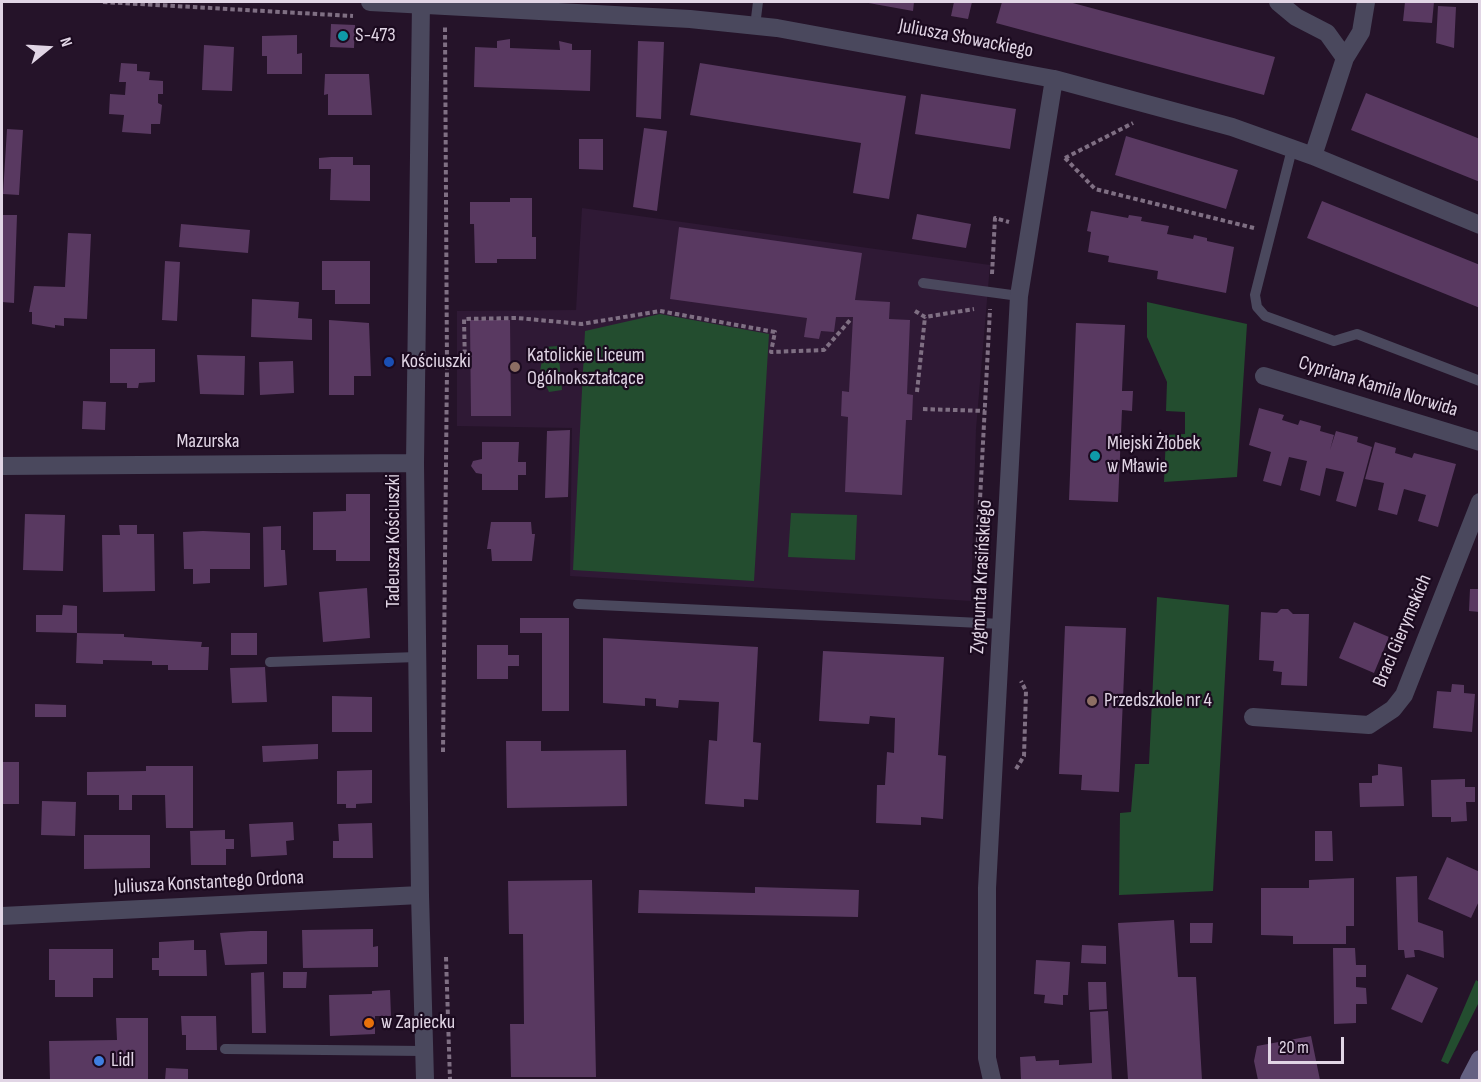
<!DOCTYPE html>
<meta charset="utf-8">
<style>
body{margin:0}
#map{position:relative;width:1481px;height:1082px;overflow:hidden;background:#251329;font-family:"Sofia Sans Condensed",sans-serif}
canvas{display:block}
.frame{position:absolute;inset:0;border:3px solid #e1d5e5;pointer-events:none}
.north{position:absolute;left:18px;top:18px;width:60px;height:60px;-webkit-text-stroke:4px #1b0a1f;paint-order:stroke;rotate:72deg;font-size:16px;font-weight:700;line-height:24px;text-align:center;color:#e1d5e5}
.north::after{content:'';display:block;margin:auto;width:21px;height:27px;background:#e1d5e5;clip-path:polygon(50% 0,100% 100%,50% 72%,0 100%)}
.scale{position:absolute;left:1268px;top:1037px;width:76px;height:27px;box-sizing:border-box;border:3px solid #e1d5e5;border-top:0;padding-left:8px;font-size:18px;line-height:21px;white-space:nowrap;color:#e1d5e5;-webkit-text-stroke:4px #1b0a1f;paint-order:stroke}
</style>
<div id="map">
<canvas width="1481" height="1082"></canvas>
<div class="frame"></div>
<div class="north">N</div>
<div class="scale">20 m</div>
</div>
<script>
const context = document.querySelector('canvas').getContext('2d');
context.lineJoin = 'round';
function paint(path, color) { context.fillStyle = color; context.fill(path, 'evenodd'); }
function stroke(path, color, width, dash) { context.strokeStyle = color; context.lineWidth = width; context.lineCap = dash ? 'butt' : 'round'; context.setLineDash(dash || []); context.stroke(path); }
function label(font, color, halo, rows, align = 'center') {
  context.font = font + ' "Sofia Sans Condensed",sans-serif'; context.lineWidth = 4.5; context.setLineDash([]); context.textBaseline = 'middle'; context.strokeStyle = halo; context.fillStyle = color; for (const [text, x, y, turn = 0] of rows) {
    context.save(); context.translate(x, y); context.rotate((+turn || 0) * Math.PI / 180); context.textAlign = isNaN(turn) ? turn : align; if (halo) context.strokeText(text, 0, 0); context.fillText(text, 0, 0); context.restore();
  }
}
const built = new Path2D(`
 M582,208L990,265L976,429L971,601L570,576L572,428L457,426V311L576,310Z`);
const green = new Path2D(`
 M1147,302L1247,324L1237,477L1164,482L1166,435L1185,434V412L1166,411L1167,382L1147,337Z
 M660,314L769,334L754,581L573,570L585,331Z
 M558,346L562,390L549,392L540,372L544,347Z
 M791,513L857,515L855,560L788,557Z
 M1157,597L1229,605L1213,891L1119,895L1120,813L1131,812L1135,764H1149Z
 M1476,980L1479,982V1002L1448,1064L1441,1061Z`);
const building = new Path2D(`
 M863,2H914L913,11Z
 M954,2H972L968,19L951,16Z
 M1002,2H1069L1275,57L1264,95L996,23Z
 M1405,2H1434L1432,23L1403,21Z
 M1438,6L1456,7L1454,48L1436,43Z
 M331,24L355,25L354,48L330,47Z
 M297,35V54L302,53V74H267V56H262V36Z
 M510,39V48L560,50L559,41L572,44V50H591L590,91L474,87L475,47L497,48V41Z
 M638,41L664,42L661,119L636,117Z
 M204,45L234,47L232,91L202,90Z
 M121,63L137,64V71L150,72L149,80L163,81V94H158V103L162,105L160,124H151V134L122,132L124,115L109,114L110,94L125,95L126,82H119Z
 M700,63L906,96L889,199L853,193L861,143L690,115Z
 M325,74H369L372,115H328V94L324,95Z
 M1366,93L1480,139V182L1351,130Z
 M921,94L1016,109L1010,149L915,134Z
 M644,128L667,131L657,211L633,207Z
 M7,129L23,130L19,195L3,194Z
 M1126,136L1238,170L1226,209L1115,175Z
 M579,139H603V170L579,169Z
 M331,157H353V165H370V201L330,200L331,169H319V158Z
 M510,198H532V237H536V259H497V263H475L474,224H470V202H510Z
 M1322,201L1480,265V308L1307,238Z
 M1091,211L1128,218L1129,215L1142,217L1141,221L1169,226L1167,234L1193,239L1194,235L1207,238V241L1234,247L1226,293L1157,279L1158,271L1108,262L1109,256L1088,252L1091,232L1087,231Z
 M917,214L971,224L966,248L912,239Z
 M3,215H17L14,303L2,302Z
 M181,224L250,230L248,253L179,247Z
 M679,227L862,253L855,300L890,302L889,319L910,320L907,394L913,395L912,420H906L902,495L845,492L848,417L841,416L842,391L849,392L853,317H836L834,332L821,331L819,339L804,337L807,318L670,299Z
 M68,233L91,234L87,319L64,318V326L55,325V328L32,324V312H29L34,286L65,287Z
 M165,261L180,262L177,321L162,320Z
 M322,261H370V304H335V290H322Z
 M252,299L299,302L298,318L312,319V340L251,337Z
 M329,320L369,323L371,376H354V395H329Z
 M470,320H510L511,416H471Z
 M1076,323L1125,325L1122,391H1133L1132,411L1122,410L1118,502L1069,500Z
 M110,349H155V382L139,383L138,388H127V383H110Z
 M197,355L245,356L244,395L200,394Z
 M293,361L294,393L260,395L259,362Z
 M83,401L106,402L105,430L82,429Z
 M1259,408L1284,415L1282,420L1298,425L1300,420L1321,426L1320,431L1334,435L1330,450L1336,431L1358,437L1357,442L1372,447L1356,507L1336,501L1344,472L1326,468L1320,496L1300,490L1307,461L1289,457L1281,486L1263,481L1271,452L1249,445Z
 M570,430L568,497L545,498L547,431Z
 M482,442H519L518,462H526V475H518V490H482V474L476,473L471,466L473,461L482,459Z
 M1375,442L1396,448L1395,453L1412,458L1414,453L1456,464L1438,527L1418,521L1426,495L1404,489L1397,515L1378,510L1384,483L1365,479Z
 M346,494H370V561H336V550H313V512L346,511Z
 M25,514L65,515L63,571L23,570Z
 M491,522H531L532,534H535L532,561H492L491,549H487Z
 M119,525H137V534H154L155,591L103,592L102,535H120Z
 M281,526V550H285L287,585L264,587L263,527Z
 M203,531L250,533V569H210V583L193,584V569H184L183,532Z
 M367,588L370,638L323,642L319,592Z
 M1470,589H1480V612L1469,611Z
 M63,605L77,606V633L36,632V615H62Z
 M1281,609H1288L1293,614H1309L1307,686L1281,685L1282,672L1273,671L1274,661L1259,660L1261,612L1277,613Z
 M520,618H569V711H542V633H520Z
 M1354,622L1389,637L1374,673L1339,658Z
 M1065,626L1126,628L1119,792L1081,790L1082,775L1059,774Z
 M77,633L124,634V637L202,642L201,647H209L208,670H168V665H152V661L103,660V664L76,663Z
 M231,633H257V655H231Z
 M603,638L758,647L753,742L761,743L758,800L744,799V807L705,804L709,740L717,741L719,702L679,700L678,708L656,706V699L645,698V706L603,703Z
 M477,645H508V655H519V666H508V679H477Z
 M823,651L944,657L938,755L946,756L943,819L921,817V825L876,823L877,785H885L887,752L894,753L895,718L870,716L869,724L819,721Z
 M265,667L267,702L232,703L230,668Z
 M1452,684L1464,685V693L1475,694L1472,732L1433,728L1437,691L1451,692Z
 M332,696L372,697V732H332Z
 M35,704L66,705V717H35Z
 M506,741H541V751L626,750L627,806L507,808Z
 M318,744V759L263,762L262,746Z
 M2,762H19V804H3Z
 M1378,764L1402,767L1404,806L1360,807L1359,783H1372V776L1378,775Z
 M146,766H193V828H166L165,795H132V810H119V795H87V772L146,771Z
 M372,770V803L356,804V808H346V804H337V771Z
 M1465,779V787H1475V802H1466L1467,821L1451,822V817H1432L1431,780Z
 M42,801L76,802L75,836L41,835Z
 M293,822L294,840L286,841L287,855L251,857L249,824Z
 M372,823L373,858H333V841H339L338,824Z
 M225,830V839H234V849H226V865H191L190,831Z
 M1315,831H1332L1333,861H1315Z
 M84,835H150V868L84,869Z
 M1447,857L1480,872V899L1471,918L1428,899Z
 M1417,876L1418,922L1443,931L1444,958L1419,950H1414L1415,957L1405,958L1404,950H1398L1396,877Z
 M1354,878V926H1346V944H1293V936L1261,935V888H1309V880Z
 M592,880L596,1077H511L510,1024H524L523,934H509L508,881Z
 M755,887L859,890L858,917L638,913L639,890L755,893Z
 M1174,920L1178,977H1196L1202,1080H1128L1118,923Z
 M1190,923H1213L1212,943H1190Z
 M373,929V947L378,946V967L303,968L302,930Z
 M251,931H267V964L225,965L220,933Z
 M194,940V950H206L207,976H159V970H152V958H159V942Z
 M1082,945L1106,946V964L1081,963Z
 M1333,948H1355L1356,965H1366V977H1356V987L1366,988L1367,1004H1356V1023L1334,1024Z
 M49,949H113V978H93V997H55V980H49Z
 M1036,960L1070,962L1068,995H1063V1005L1044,1003L1045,995L1034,994Z
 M264,972L266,1033H252L251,973Z
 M283,972H307L306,988H283Z
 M1407,974L1438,988L1422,1023L1391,1009Z
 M1088,982H1106L1107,1009L1089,1010Z
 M390,990L391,1016H375V1034L330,1036L329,995L372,994V991Z
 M1108,1011L1112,1080H1021L1020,1057L1035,1056L1036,1061L1059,1060V1065L1092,1063L1090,1012Z
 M181,1016H216L217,1050H186V1035H182Z
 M116,1018H148V1080H50L49,1041L117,1040Z
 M1311,1036L1320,1080H1258L1254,1061L1257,1046Z
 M166,1068L188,1069V1080H165Z`);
const path = new Path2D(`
 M103,2L353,16
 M1065,158L1095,189L1254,228
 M1065,158L1133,123
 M992,274L995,218L1009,222
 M915,311L925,317L974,309
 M447,367L465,366L464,319L517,318L582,324L660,311L775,332L771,352L824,350L851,319
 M917,392L925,317
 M923,409L985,411
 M984,560L977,557L990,309
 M443,752L447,367L445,27
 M1016,769L1024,756L1026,691L1021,681
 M446,957L450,1080`);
const lane = new Path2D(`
 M755,26L758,2
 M1292,149L1255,295L1257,307L1265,316L1334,341L1357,334L1480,381
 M923,283L1019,296
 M578,604L1002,624
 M270,662L417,657
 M225,1049L424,1051`);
const street = new Path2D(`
 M370,2L690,19L777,28L1054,79L1232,127L1313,156L1480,225
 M421,2L415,463L420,895L425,1080
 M1278,2L1296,17L1327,33L1345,58
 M1313,156L1345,58L1361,32L1366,2
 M1264,376L1480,442
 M2,466L415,463
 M1253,717L1369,725L1393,709L1404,695L1480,502
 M2,916L420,895
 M992,1080L987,1058V888L1019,296L1054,79`);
const secondary = new Path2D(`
 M1469,1080L1480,1059`);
const markers = [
 [343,36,6,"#0f9aa8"],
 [389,362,6,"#1a4fb4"],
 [515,367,6,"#8d6e63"],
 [1095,456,6,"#0f9aa8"],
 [1092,701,6,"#8d6e63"],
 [369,1023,6,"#e8710a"],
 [99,1061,6,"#3f7fe0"]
];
const poiNames = [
 ["S-473",355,36],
 ["Katolickie Liceum",527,356],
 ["Ogólnokształcące",527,379],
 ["Kościuszki",401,362],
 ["Miejski Żłobek",1107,444],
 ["w Mławie",1107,467],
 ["Przedszkole nr 4",1104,701],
 ["w Zapiecku",381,1023],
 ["Lidl",111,1061]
];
const streetNames = [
 ["Juliusza Słowackiego",966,39,11],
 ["Cypriana Kamila Norwida",1378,387,17],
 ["Mazurska",208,442],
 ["Tadeusza Kościuszki",394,541,-90],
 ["Zygmunta Krasińskiego",982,577,-87],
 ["Braci Gierymskich",1403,631,-67],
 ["Juliusza Konstantego Ordona",209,883,-3]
];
paint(built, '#2f1935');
paint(green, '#234d2f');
paint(building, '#593961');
stroke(path, '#7f6f83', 4, [4.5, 3]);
stroke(lane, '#4a485d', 10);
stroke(street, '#4a485d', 18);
stroke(secondary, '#646182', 18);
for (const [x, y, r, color] of markers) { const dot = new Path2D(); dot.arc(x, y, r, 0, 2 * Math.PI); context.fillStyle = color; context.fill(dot); stroke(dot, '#1b0a1f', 2); }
label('20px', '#e1d5e5', '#1b0a1f', poiNames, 'left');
label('20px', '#e1d5e5', '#1b0a1f', streetNames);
</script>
